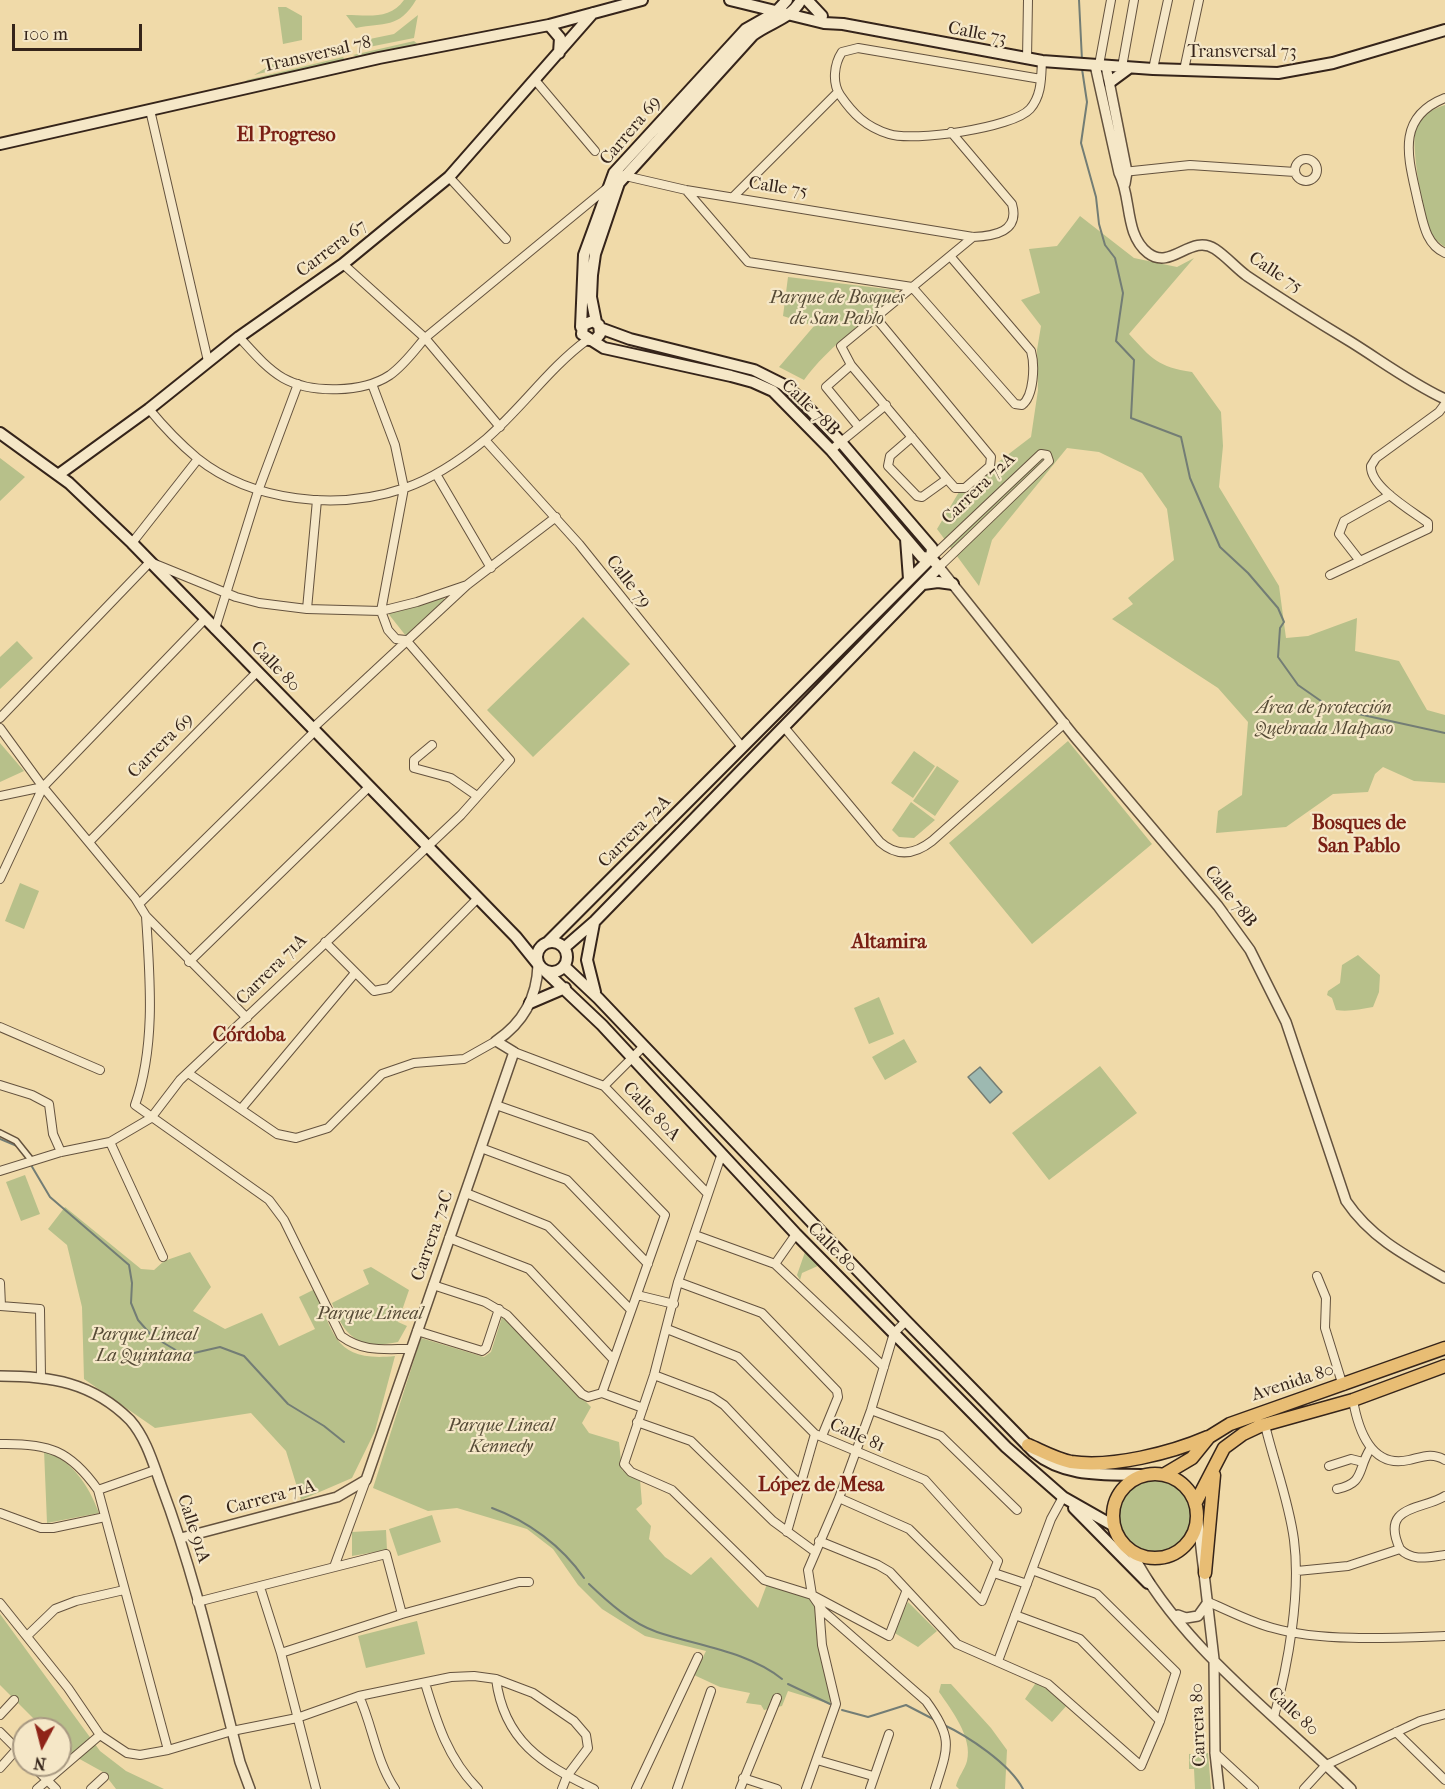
<!DOCTYPE html>
<meta charset="utf-8">
<style>
body{margin:0}
#map{position:relative;width:1445px;height:1789px;overflow:hidden;background:#f0daa9;font-family:"IM FELL French Canon",serif}
canvas{display:block}
.north{position:absolute;left:12px;top:1717px;width:60px;height:60px;box-sizing:border-box;background:#f5e7c7;border:2px solid #a89982;border-radius:50%;rotate:187deg;font-size:16px;font-weight:700;line-height:24px;text-align:center;color:#35241a}
.north::after{content:'';display:block;margin:auto;width:21px;height:27px;background:#8f2418;clip-path:polygon(50% 0,100% 100%,50% 72%,0 100%)}
.scale{position:absolute;left:12px;top:24px;width:130px;height:27px;box-sizing:border-box;border:3px solid #35241a;border-top:0;padding-left:8px;font-size:18px;line-height:21px;white-space:nowrap;color:#35241a;-webkit-text-stroke:4px #f5e7c7;paint-order:stroke}
</style>
<div id="map">
<canvas width="1445" height="1789"></canvas>
<div class="north">N</div>
<div class="scale">100 m</div>
</div>
<script>
const context = document.querySelector('canvas').getContext('2d');
context.lineJoin = 'round';
function paint(path, color) { context.fillStyle = color; context.fill(path, 'evenodd'); }
function stroke(path, color, width, dash) { context.strokeStyle = color; context.lineWidth = width; context.lineCap = dash ? 'butt' : 'round'; context.setLineDash(dash || []); context.stroke(path); }
function label(font, color, halo, rows, align = 'center') {
  context.font = font + ' "IM FELL French Canon",serif'; context.lineWidth = 4.5; context.setLineDash([]); context.textBaseline = 'middle'; context.strokeStyle = halo; context.fillStyle = color; for (const [text, x, y, turn = 0] of rows) {
    context.save(); context.translate(x, y); context.rotate((+turn || 0) * Math.PI / 180); context.textAlign = isNaN(turn) ? turn : align; if (halo) context.strokeText(text, 0, 0); context.fillText(text, 0, 0); context.restore();
  }
}
const green = new Path2D(`
 M404,0H416C399,29 384,22 356,28L346,15C368,15 390,20 404,0Z
 M278,7H286L302,16V40L283,44Z
 M418,15L414,38L364,48L360,41L394,34Z
 M414,41L420,46L360,58L353,55Z
 M332,48L340,54L254,75L281,59Z
 M343,57L346,62L242,84L247,80Z
 M1445,105V247C1438,242 1433,238 1429,230C1423,216 1410,140 1416,127C1421,115 1433,109 1445,105Z
 M1080,216L1134,258L1177,267L1194,258L1129,334C1152,359 1158,367 1192,372L1221,412L1223,446L1219,487L1279,586L1286,638L1308,636L1357,618L1355,651L1399,661L1427,710L1445,715V783L1414,781L1383,767L1375,774L1368,792L1333,794L1286,827L1216,833L1218,811L1242,795L1248,722L1218,688L1112,619L1133,604L1128,598L1174,560L1167,509L1142,473L1099,452L1067,448L992,540L979,586L937,529L959,492L1031,437L1038,390L1037,350L1041,326L1021,300L1040,293L1029,249L1057,246Z
 M788,277L895,290L896,296C864,322 829,346 804,380L779,367L814,326L783,316Z
 M0,458L25,477L0,501Z
 M442,596L446,601L406,636L387,612Z
 M583,617L630,664L533,757L487,710Z
 M17,641L33,658L0,689V657Z
 M1068,741L1152,844L1032,944L949,843Z
 M0,743L24,771L0,782Z
 M914,751L935,766L913,798L891,783Z
 M937,766L959,781L935,816L913,801Z
 M911,802L935,820L914,838L899,837L892,830Z
 M20,883L39,891L24,929L5,921Z
 M1358,955L1380,975L1379,992L1373,1007C1360,1009 1349,1012 1336,1010L1332,998L1327,995L1328,991L1340,983L1342,965Z
 M879,997L894,1034L869,1044L854,1008Z
 M904,1039L917,1062L885,1080L872,1057Z
 M1100,1066L1137,1113L1049,1180L1012,1133Z
 M25,1175L40,1214L21,1221L6,1182Z
 M65,1207L141,1269L154,1270L164,1261L190,1252L211,1287L193,1311L225,1329L262,1313L279,1346L315,1329L299,1297L315,1289C334,1337 336,1362 395,1356L375,1431L352,1478L301,1500L286,1451L251,1413L155,1428L84,1379L82,1307L67,1245L48,1229Z
 M805,1252L820,1265L802,1273L800,1280L797,1275Z
 M371,1267L409,1290L398,1322L407,1326L398,1342C361,1350 345,1339 332,1303L369,1284L363,1270Z
 M502,1317L591,1407L582,1423L589,1433L619,1442L622,1470L640,1479L642,1504L636,1509L651,1526L649,1539L665,1557L691,1575L711,1557L758,1608L767,1584L809,1598L815,1607L818,1647L831,1699L830,1704L788,1691L782,1706L764,1710L761,1705L746,1703L750,1693L720,1687L694,1675L706,1651L645,1636L602,1609L578,1585L553,1549L527,1529L457,1508L428,1511L373,1488L421,1338L484,1357L491,1352Z
 M44,1450C73,1462 88,1484 99,1513L47,1523Z
 M1118 1516a37 37 0 1 1 74 0a37 37 0 1 1-74 0Z
 M432,1515L441,1542L398,1556L389,1529Z
 M386,1530L387,1550L352,1556V1532Z
 M908,1602L937,1631L918,1647L893,1632Z
 M0,1614L100,1751L126,1771L164,1789H116L103,1772L67,1752L60,1745V1729H44L0,1685Z
 M417,1621L425,1654L366,1668L358,1636Z
 M1039,1678L1068,1704L1052,1722L1025,1699Z
 M941,1684H951L991,1728L1007,1750L1005,1789H959L956,1786C958,1777 965,1769 967,1761C973,1738 951,1709 939,1692Z
 M1208,1753L1211,1789H1195L1194,1769H1189V1754Z`);
const water = new Path2D(`
 M980,1067L1002,1092L990,1103L968,1077Z`);
const stream = new Path2D(`
 M1079,0L1082,60
 M1082,69L1087,102L1081,143L1096,197L1099,224L1105,245L1115,258L1123,293L1116,341L1134,360L1131,418L1181,437L1190,478L1220,547L1248,573L1278,608L1284,622L1280,628L1278,657L1298,685L1331,708L1445,733
 M0,1139L17,1146
 M31,1165L50,1197L129,1265L132,1283L131,1303L138,1320L152,1336L179,1352L194,1353L220,1347L244,1356L288,1404L324,1426L344,1442
 M492,1508C528,1521 562,1546 584,1578
 M589,1584C608,1602 631,1623 657,1632C698,1646 747,1651 782,1679
 M788,1684L830,1704
 M842,1710L868,1717L906,1705L935,1720
 M942,1724C968,1736 1010,1764 1023,1789`);
const pedestrian = new Path2D(`
 M0,1133L16,1141L32,1161`);
const minor = new Path2D(`
 M1027,59L1028,0
 M1099,65L1111,0
 M1122,67L1134,0
 M1153,69L1168,0
 M1184,70L1199,0
 M1041,79L858,48L842,52C834,64 832,83 840,95C853,114 866,127 889,134C913,142 1013,128 1030,109C1042,95 1041,78 1042,61
 M535,80L595,151
 M1445,98C1394,118 1409,160 1418,202C1423,221 1425,244 1445,253
 M150,110L208,361
 M1295 170a11 11 0 1 1 22 0a11 11 0 1 1-22 0Z
 M1123,172L1190,165L1295,172
 M621,175L686,190L973,237C994,236 1020,232 1012,204L951,132
 M449,177L506,239
 M686,190L748,262L912,287L1015,404L1022,405C1034,396 1035,365 1031,351L950,256
 M733,197L838,92
 M343,264L425,338L500,427
 M876,318L991,457L990,466L965,488H955L947,479L851,365L841,346L973,237
 M239,337C252,351 266,368 283,378C311,394 363,393 390,375C404,365 414,351 425,338L607,188
 M851,365L826,387L858,426
 M149,409C163,426 179,443 197,458C252,502 338,511 405,488C434,478 463,458 486,439C522,408 549,368 587,340
 M912,437L890,456L888,466L917,496L922,497L947,479
 M485,440L579,544L742,747
 M831,450L886,405
 M436,474L491,568
 M132,543L198,459
 M931,558L1041,454L1047,455L1049,461L939,567
 M1360,561L1339,534L1344,521L1390,495
 M1330,575L1428,529V523C1412,511 1370,487 1371,466L1376,458L1439,412L1445,404
 M307,609L317,500
 M215,629L258,491L298,384
 M0,718L150,562L236,597L259,603L307,609L381,611L417,602L467,585
 M784,727L880,842C897,857 914,855 932,841L1065,723
 M0,728L43,787L135,898L146,916L247,1018
 M312,729L467,585L556,517
 M432,745L414,760V768L451,778L477,796
 M0,796L43,787
 M89,842L257,672
 M0,879L43,787L205,619
 M139,904L314,732
 M146,916C150,978 156,1046 135,1105L269,1200L284,1220L341,1336C363,1352 382,1349 409,1349
 M325,942L374,991L389,988L477,899
 M189,962L369,787
 M0,1027L100,1070
 M514,1052L604,1086L707,1193
 M188,1073L277,1134L296,1138L328,1128L382,1074L414,1063L464,1059L496,1041
 M0,1085L32,1095L49,1104L53,1134L61,1152
 M604,1086L643,1047
 M496,1105L590,1138L665,1215L602,1393
 M241,1109L355,973
 M110,1142L163,1257
 M481,1148L567,1180L648,1264
 M721,1156L678,1282L654,1375L624,1464L631,1472L672,1490L764,1580L812,1595L889,1636L906,1592
 M0,1171L61,1152L110,1142L151,1118L180,1080L461,815L510,760L406,640L396,639L388,630L381,611L404,488L395,445L372,384
 M466,1193L548,1226L631,1310
 M695,1235L775,1264L884,1367
 M449,1238L529,1269L613,1359
 M775,1264L796,1234
 M1317,1276L1326,1298L1325,1328L1343,1386
 M678,1282L762,1313L837,1391L838,1397L822,1436
 M0,1283L1,1306
 M433,1285L485,1302L507,1315L582,1394L588,1397L602,1393L643,1408
 M637,1295L674,1304
 M0,1306L40,1309L41,1376
 M906,1321L894,1333L871,1410L839,1498L808,1570L812,1595L823,1611L926,1701C954,1739 948,1747 935,1789
 M667,1329L738,1357L815,1434L925,1480L998,1561L982,1601L909,1529L839,1498
 M417,1331L482,1351L486,1348L499,1309
 M654,1375L712,1397L724,1405L799,1484
 M1353,1400C1358,1429 1371,1469 1409,1460C1422,1457 1432,1452 1445,1460
 M871,1410L941,1436L1017,1510
 M637,1422L691,1441L773,1521L814,1551
 M1265,1425C1274,1463 1289,1501 1294,1540C1301,1594 1288,1665 1274,1717
 M0,1444C48,1443 70,1450 98,1490L168,1750
 M1329,1466L1351,1459L1363,1462
 M1337,1489C1365,1483 1357,1470 1370,1449
 M98,1490L155,1470
 M0,1513L41,1528H53L105,1517
 M787,1532L815,1434
 M819,1541L878,1565L890,1572L957,1644L1048,1684L1141,1766L1160,1721L1176,1672L1097,1594L1032,1570
 M1400,1549C1379,1504 1424,1510 1445,1496
 M334,1567L366,1480
 M1297,1571L1348,1566L1400,1549C1413,1562 1429,1557 1445,1555
 M994,1573L1027,1584
 M260,1587L281,1653L316,1789
 M197,1602L386,1554L402,1614
 M1208,1602C1230,1611 1250,1622 1273,1628C1322,1642 1393,1638 1445,1636
 M0,1603L68,1688L100,1735L127,1753L140,1755L168,1750L232,1731L297,1718L359,1696L451,1677L474,1676L496,1679L533,1693L574,1721L586,1735L588,1748L567,1776L562,1789
 M1015,1615L1080,1639L1160,1721
 M27,1636L55,1609L76,1601L124,1590
 M281,1653L402,1614L519,1582H529
 M998,1661L1051,1519L1063,1497
 M496,1679C504,1741 542,1764 594,1789
 M425,1683C437,1723 448,1759 478,1789
 M359,1696C373,1727 376,1761 395,1789
 M0,1715L14,1700
 M0,1732L24,1756
 M1396,1732L1445,1780
 M1215,1753L1254,1789
 M817,1760L873,1776
 M32,1765L56,1789
 M0,1768L17,1749
 M743,1778L777,1789
 M37,1789L100,1735
 M91,1789L104,1777
 M636,1789L698,1657
 M677,1789L711,1691
 M740,1789L777,1698
 M806,1789L836,1704L822,1645L819,1606
 M870,1789L889,1734
 M1304,1789L1326,1765L1420,1721L1445,1714`);
const tertiary = new Path2D(`
 M1095,65L1119,173C1132,198 1124,234 1148,253C1171,271 1191,233 1215,249C1227,257 1236,268 1247,276C1281,299 1316,321 1351,342C1383,362 1411,383 1445,399
 M1106,66L1127,172L1125,184
 M939,567L1074,736L1218,906L1250,950L1286,1022L1346,1201C1371,1238 1406,1256 1445,1278
 M0,1376C50,1376 92,1382 130,1420C146,1438 153,1463 161,1485C195,1575 216,1669 240,1762L250,1789
 M1198,1522L1214,1659L1215,1753L1219,1789
 M181,1538L337,1497L366,1480L514,1052L496,1041C523,1023 537,997 538,965
 M1131,1551C1179,1645 1276,1715 1351,1789
 M1178,1615L1186,1618L1198,1616L1208,1602`);
const secondary = new Path2D(`
 M730,0L824,23L843,24L1042,61L1153,69L1278,73L1333,63L1445,30
 M807,0L822,16
 M549,25L560,38L559,53
 M1110,82L1129,68
 M0,144L379,58L549,25L642,0
 M596,322L591,297L592,275L595,254L619,183L753,35C770,22 791,19 801,0
 M581,327L584,255L614,173L746,29L776,12L787,0
 M600,328L630,339L754,370L782,384L795,394L840,441L932,548L931,558
 M0,433L69,483L132,543L516,937L537,963
 M58,475L149,409L239,337L343,264L449,177L593,13
 M906,539L909,579
 M923,584L938,582L953,584
 M594,923L587,960L595,992
 M537 957a15 15 0 1 1 30 0a15 15 0 1 1-30 0Z
 M547,943L931,558
 M564,948L595,921L939,567L931,558L922,557L831,450L773,391L753,382L731,376L604,348L582,334L583,325L593,321L599,325L600,334L595,340H589
 M564,966L598,998L906,1321L1034,1452C1065,1478 1105,1474 1144,1475
 M546,972L602,1025L796,1234L1006,1447L1063,1497L1114,1526
 M530,1003L565,988
 M1074,1508L1148,1583`);
const primary = new Path2D(`
 M1028,1445C1042,1451 1056,1459 1071,1462C1112,1468 1171,1453 1208,1437
 M1113 1516a42 42 0 1 1 84 0a42 42 0 1 1-84 0Z
 M1165,1474L1192,1458L1209,1437L1230,1424L1445,1348
 M1196,1502L1224,1448L1243,1434L1260,1426L1353,1400L1445,1366
 M1205,1573L1214,1475`);
const streetNames = [
 ["Calle 73",977,34,11],
 ["Transversal 73",1242,53],
 ["Transversal 78",317,55,-13],
 ["Carrera 69",631,131,-50],
 ["Calle 75",778,188,9],
 ["Carrera 67",332,249,-37],
 ["Calle 75",1275,273,33],
 ["Calle 78B",810,408,44],
 ["Carrera 72A",979,489,-44],
 ["Calle 79",628,582,52],
 ["Calle 80",275,667,46],
 ["Carrera 69",161,746,-45],
 ["Carrera 72A",635,832,-45],
 ["Calle 78B",1230,897,52],
 ["Carrera 71A",272,970,-45],
 ["Calle 80A",651,1112,46],
 ["Carrera 72C",433,1236,-71],
 ["Calle 80",832,1248,45],
 ["Avenida 80",1293,1383,-18],
 ["Calle 81",857,1436,24],
 ["Carrera 71A",271,1498,-15],
 ["Calle 91A",193,1529,72],
 ["Calle 80",1293,1712,43],
 ["Carrera 80",1199,1725,-92]
];
const parkNames = [
 ["Parque de Bosques",837,299],
 ["de San Pablo",837,320],
 ["Área de protección",1324,709],
 ["Quebrada Malpaso",1324,730],
 ["Parque Lineal",370,1315],
 ["Parque Lineal",144,1336],
 ["La Quintana",144,1357],
 ["Parque Lineal",501,1427],
 ["Kennedy",501,1448]
];
const neighbourhoodNames = [
 ["El Progreso",286,136],
 ["Bosques de",1359,824],
 ["San Pablo",1359,847],
 ["Altamira",889,943],
 ["Córdoba",249,1036],
 ["López de Mesa",821,1486]
];
paint(green, '#b7c08a');
paint(water, '#9db9b1');
stroke(water, '#737d75', 1.5);
stroke(stream, '#737d75', 2);
stroke(pedestrian, '#64523e', 8);
stroke(minor, '#64523e', 10);
stroke(tertiary, '#64523e', 12);
stroke(secondary, '#35241a', 14);
stroke(primary, '#35241a', 15);
stroke(pedestrian, '#f5e7c7', 5);
stroke(minor, '#f5e7c7', 8);
stroke(tertiary, '#f5e7c7', 9);
stroke(secondary, '#f5e7c7', 10);
stroke(primary, '#e8bd74', 12);
label('18px', '#35241a', '#f5e7c7', streetNames);
label('italic 18px', '#564b36', '#f5e7c7', parkNames);
label('bold 20px', '#7a1f14', '#f5e7c7', neighbourhoodNames);
</script>
